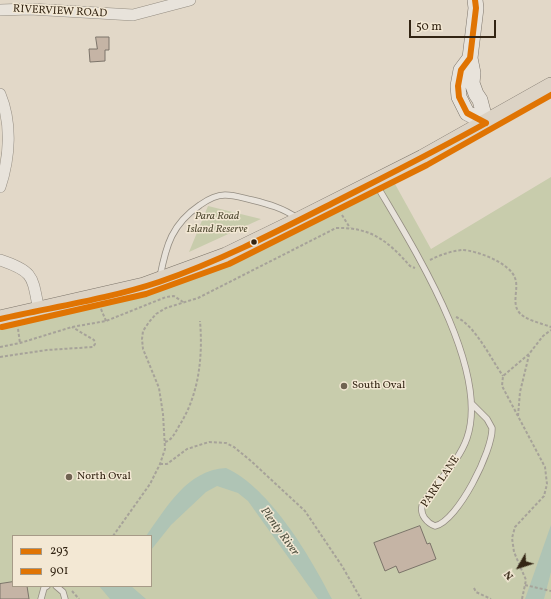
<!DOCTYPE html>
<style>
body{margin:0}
#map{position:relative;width:551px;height:599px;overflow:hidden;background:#e2d8c8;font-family:Vollkorn,serif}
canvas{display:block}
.legend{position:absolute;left:12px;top:535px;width:140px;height:52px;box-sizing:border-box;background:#f3e8d4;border:1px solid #a69a87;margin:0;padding:5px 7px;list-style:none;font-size:12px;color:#322413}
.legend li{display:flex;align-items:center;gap:8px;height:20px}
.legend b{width:20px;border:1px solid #a69a87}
.north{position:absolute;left:499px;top:547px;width:40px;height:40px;-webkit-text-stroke:3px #f3e8d4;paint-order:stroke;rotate:231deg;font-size:11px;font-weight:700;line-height:16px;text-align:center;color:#322413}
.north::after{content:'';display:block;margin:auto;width:14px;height:18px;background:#322413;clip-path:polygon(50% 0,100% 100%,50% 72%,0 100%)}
.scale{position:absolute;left:409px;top:20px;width:87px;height:18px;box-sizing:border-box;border:2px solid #322413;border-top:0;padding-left:5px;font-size:12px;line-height:14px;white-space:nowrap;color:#322413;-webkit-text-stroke:3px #f3e8d4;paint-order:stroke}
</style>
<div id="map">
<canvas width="551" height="599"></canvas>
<ul class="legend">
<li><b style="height:5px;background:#e07403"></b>293</li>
<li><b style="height:5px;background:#e07403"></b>901</li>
</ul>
<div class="north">N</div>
<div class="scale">50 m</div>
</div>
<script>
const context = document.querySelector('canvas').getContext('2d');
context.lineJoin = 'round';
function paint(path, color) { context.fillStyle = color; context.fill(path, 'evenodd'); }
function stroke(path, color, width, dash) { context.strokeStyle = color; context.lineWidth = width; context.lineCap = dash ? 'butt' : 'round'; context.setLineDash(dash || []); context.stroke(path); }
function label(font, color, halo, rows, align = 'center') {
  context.font = font + ' Vollkorn,serif'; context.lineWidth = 3; context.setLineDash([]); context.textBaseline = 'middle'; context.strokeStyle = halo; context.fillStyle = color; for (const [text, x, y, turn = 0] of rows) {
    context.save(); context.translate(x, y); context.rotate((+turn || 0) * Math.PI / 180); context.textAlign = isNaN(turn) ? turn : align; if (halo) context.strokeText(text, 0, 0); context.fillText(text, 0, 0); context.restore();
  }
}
const green = new Path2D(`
 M551,177V599H0V328L108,305L195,278L263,248L395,184L431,249ZM13,536H151V586H13Z
 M208,206L261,219L189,252Z`);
const water = new Path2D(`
 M226,468C270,488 310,556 332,599H318L248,501L238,493L217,486L206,492L171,525L151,550V536H146C167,507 187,470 226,468Z
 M551,525V572L544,599H525Z
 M99,586H131L146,599H110Z`);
const building = new Path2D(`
 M96,37H109V50H105V61L90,62L89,49H97Z
 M420,526L427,544L430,543L436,559L399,573L396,566L385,571L374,543Z
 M13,582V586H27L29,599H0V584Z`);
const path = new Path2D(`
 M342,215L350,228
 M430,260C440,255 451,251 462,250C476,250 510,263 515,278C519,288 512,301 518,311C524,320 541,323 551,327
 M101,309L106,321
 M456,317C475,325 491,359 503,376
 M18,329L20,343
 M0,347L20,343L72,327L106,321L166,297L174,296L183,302
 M0,357L47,350L93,347L95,344L94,340L72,327
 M518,416L520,392L529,355
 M165,442C172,440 175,433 179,426C199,395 203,357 200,321
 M160,464H167L187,449L209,442L226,443L234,447L251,461L305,511L342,566L361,599
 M113,536L150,484L160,464L165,449L163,414L159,388L143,349L142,339L143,331L149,322L156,314L166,308L198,298L336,228C371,227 388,241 410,266L415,268
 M525,585L551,591
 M474,588L476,592L491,599
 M72,591L79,599
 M522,599L526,580L514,552L512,538L515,527L544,496L547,484L545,467L502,386L503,376L529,354L543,336L551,330`);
const lane = new Path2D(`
 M376,184C411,244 491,368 467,438C458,464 435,482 422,506C420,515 427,523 435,526C458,521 493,450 492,428L487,419L472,404
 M160,277C166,245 172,224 200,205C207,200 216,195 225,195C234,195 243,198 252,200C268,204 283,208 297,218
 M56,586L63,592L65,599
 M41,599L44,588L47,586`);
const street = new Path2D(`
 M0,10L30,9L133,15L190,0
 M0,94C12,123 10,157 0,187
 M0,260C35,272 32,276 39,311`);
const secondary = new Path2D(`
 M475,0L476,8L470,58L473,73L472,83L476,94L480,100L486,123
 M470,58L461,70L458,86L459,97L467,113L486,123`);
const primary = new Path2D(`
 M0,319L144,286L226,256L300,220L423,158L551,86`);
const bus1 = new Path2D(`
 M475,0L476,8L470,58L461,70L458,86L459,97L467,113L486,123
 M0,319C53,307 108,299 159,282C220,261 276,232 333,203C384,177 436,151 486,123`);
const bus2 = new Path2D(`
 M2,327L146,294L229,264L427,165L551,95`);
const markers = [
 [254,242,3.5,"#322413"],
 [344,386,4,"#706352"],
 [69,477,4,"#706352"]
];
const streetNames = [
 ["RIVERVIEW ROAD",60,12,3],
 ["PARK LANE",441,482,-56]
];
const parkNames = [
 ["Para Road",217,217],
 ["Island Reserve",217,230]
];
const poiNames = [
 ["South Oval",352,386],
 ["North Oval",77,477]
];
const waterNames = [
 ["Plenty River",279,532,54]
];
paint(green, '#c8ccac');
paint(water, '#afc4b5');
paint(building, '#c5b4a5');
stroke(building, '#7c746a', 1);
stroke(lane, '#948d82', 7);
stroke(street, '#948d82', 12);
stroke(secondary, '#7c746a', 16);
stroke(primary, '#7c746a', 18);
stroke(path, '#a6a299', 2, [3, 2]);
stroke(lane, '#e8e3db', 5.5);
stroke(street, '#e8e3db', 11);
stroke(secondary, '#e8e3db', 15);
stroke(primary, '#dcd3c5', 17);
stroke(bus1, '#e07403', 6);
stroke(bus2, '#e07403', 6);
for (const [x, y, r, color] of markers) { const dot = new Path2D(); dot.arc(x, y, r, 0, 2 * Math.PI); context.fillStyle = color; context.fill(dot); stroke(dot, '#f3e8d4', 1.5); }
label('11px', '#322413', '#f3e8d4', streetNames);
label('italic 11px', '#524c34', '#f3e8d4', parkNames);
label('11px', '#322413', '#f3e8d4', poiNames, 'left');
label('italic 12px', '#515241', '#f3e8d4', waterNames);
</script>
